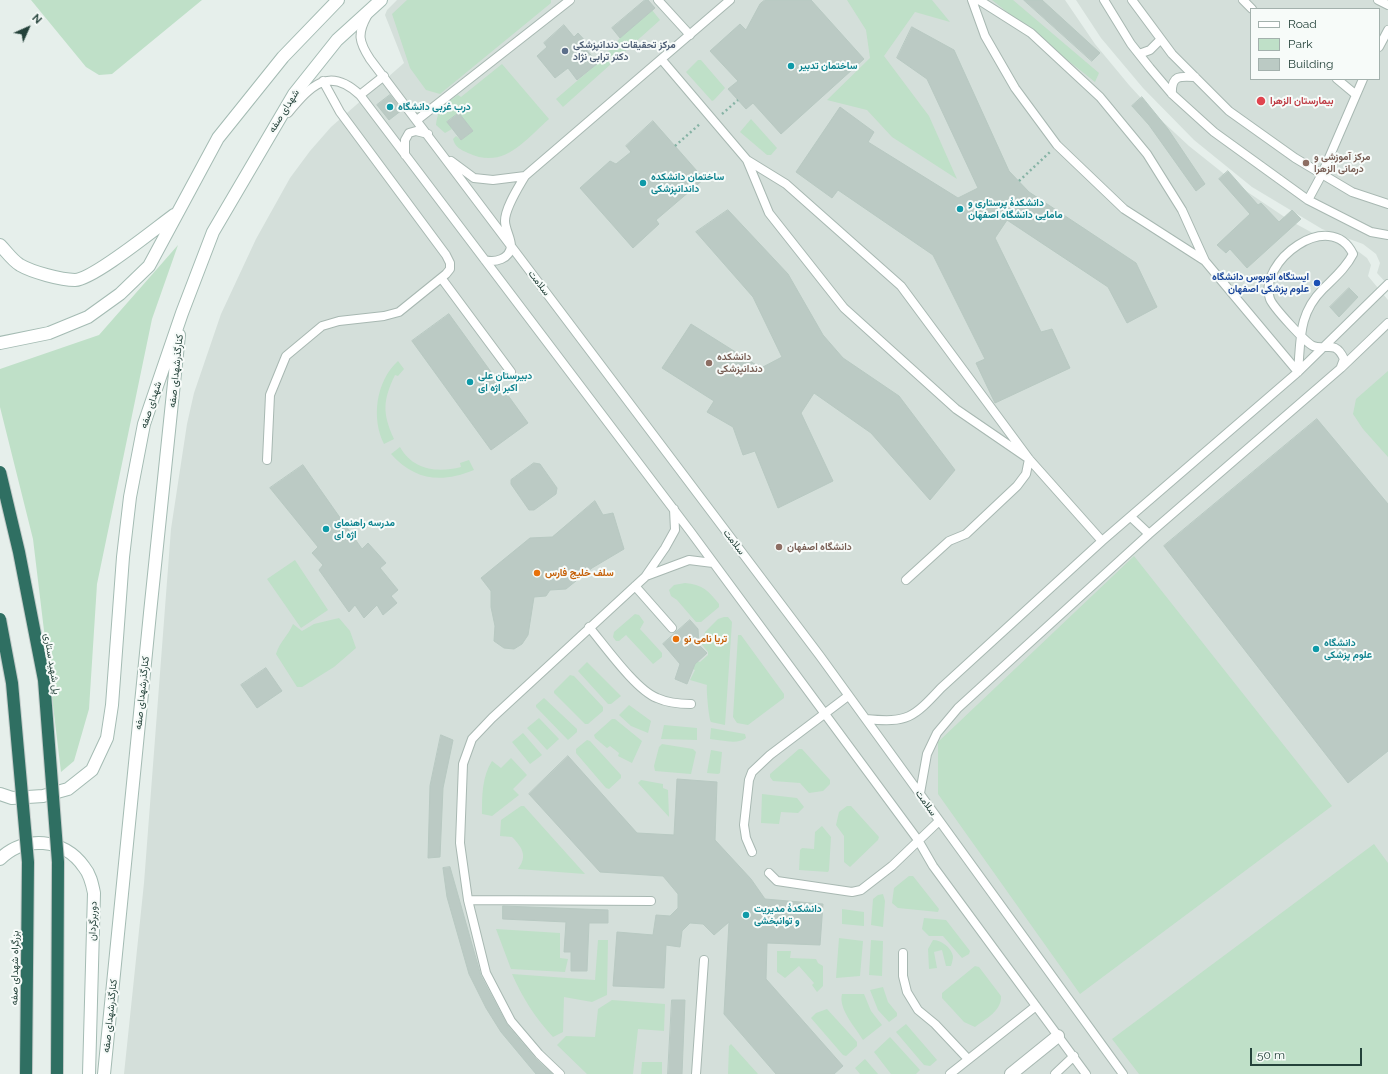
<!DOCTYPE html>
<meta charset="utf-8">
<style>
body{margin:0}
#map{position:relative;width:1388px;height:1074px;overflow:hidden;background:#e6efeb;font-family:Raleway,sans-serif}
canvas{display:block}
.legend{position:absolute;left:1250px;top:8px;width:130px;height:72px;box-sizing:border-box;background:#f7fbf9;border:1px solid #a3b1ad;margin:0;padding:5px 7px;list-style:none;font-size:12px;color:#24423a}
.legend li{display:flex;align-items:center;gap:8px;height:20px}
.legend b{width:20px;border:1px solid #a3b1ad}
.north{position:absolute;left:8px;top:8px;width:40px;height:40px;-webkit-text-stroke:3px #f7fbf9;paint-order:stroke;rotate:45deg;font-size:11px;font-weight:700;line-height:16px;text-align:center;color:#24423a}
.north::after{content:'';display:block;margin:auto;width:14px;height:18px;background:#24423a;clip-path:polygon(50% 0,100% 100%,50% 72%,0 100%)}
.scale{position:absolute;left:1250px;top:1048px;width:112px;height:18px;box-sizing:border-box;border:2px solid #24423a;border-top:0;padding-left:5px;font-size:12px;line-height:14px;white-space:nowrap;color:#24423a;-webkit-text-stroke:3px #f7fbf9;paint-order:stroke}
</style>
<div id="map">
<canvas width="1388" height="1074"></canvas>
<ul class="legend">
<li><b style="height:5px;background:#fff"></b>Road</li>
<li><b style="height:11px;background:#bfe0c8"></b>Park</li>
<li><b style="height:11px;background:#bbcac4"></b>Building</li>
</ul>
<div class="north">N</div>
<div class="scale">50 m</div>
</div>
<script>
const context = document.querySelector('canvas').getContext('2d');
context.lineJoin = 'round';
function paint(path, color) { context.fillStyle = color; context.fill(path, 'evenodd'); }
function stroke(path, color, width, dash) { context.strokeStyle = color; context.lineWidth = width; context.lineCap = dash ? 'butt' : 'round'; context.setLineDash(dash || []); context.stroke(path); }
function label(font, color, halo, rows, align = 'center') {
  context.font = font + ' Raleway,Vazirmatn,sans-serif'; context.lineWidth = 4; context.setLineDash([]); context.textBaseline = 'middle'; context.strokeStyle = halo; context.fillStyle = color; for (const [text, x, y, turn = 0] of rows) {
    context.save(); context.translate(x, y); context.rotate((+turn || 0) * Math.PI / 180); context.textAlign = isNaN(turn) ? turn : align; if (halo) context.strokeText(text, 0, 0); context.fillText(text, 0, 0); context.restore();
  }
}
const built = new Path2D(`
 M397,0H1065L1095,44L1129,85L1161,120L1189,146L1243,189L1289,220L1318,236L1359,252L1367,258L1371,265L1368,276L1388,300V1074H124L144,883L171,529L187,424L194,393L221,314L256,239L290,178L310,151L331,127L404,63L385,15L387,10Z
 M1076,0H1388V285L1377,273L1380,263L1376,254L1363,244L1322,229L1252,187L1194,140L1143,88L1101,38ZM1251,9H1379V79H1251Z`);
const green = new Path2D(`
 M31,0H202L112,74L99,75L86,67Z
 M407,0H551V3L440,94L426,90L410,68L392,14Z
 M847,0H932L950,22L915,12L884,56L929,116L957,179L892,137L867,110L827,100L870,58L866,30Z
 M992,0H1013L1099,73L1095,82Z
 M652,10L660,20L563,107L556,99L598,63L620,38Z
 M698,60H701L725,88L714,100L712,101L686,72Z
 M502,64L549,119C524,141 504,170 468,153C461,150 455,147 453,139L456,136L461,140L473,131L459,113L447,121L452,129L445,133L436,125C438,107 445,104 458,95L461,97Z
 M751,119L777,148L771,155H767L740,132Z
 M178,245L152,319L97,584L89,709L74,761L61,772L33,539L0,407V369L99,335Z
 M398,361L404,369L398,376L395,375C383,400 382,413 394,439L384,444C371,418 376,381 398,361Z
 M1388,371V457L1363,429L1353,414L1356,399Z
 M400,447C413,470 437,473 461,467L460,463L469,460L474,470C442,483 415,481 391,454Z
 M1134,556L1332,806L1080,994L938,794V742Z
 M295,560L328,610L301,628L267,579Z
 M685,583C702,584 709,591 719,604V607L701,622H696L677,600L671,596L669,590L674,585Z
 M635,614L639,615L644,622L640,629L662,653V657L653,664L626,635L619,641H616L613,637L614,632Z
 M724,617H728L732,622L725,725L711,722C709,720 706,689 707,685L690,680L695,670L681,665L694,660L700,662L708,655V652L700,642L704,638L705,632L718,619Z
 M339,618L350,631L356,648L334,667L302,687H297L276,654C280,641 288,636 293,624L302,631L314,624Z
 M738,635H741L784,694V698L748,725L737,723L733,717Z
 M587,662L621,696L611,704H608L578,671Z
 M570,675L574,676L603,707V711L588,724H585L554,693V691Z
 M544,698L577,729V732L568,740L536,707V705Z
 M629,705L651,721L648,733L631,726L619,715Z
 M539,718L559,739L547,750L527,728Z
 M612,719H615L642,741L632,763L618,756L619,753L610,746L607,748L595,738L594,735Z
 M664,725L697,728V740L661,739Z
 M711,728L745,734L746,738C738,745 721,740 710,739Z
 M523,733L542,755L530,764L512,742Z
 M587,740L590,741L621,775V778L609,789L606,788L576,753V749Z
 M662,744L693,749L696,752L691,774L655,771L654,766L659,747Z
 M799,749H802L830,780V784L823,791L809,793L800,783L773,781L770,777V774Z
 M711,750L722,752L720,773L718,774L707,773Z
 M511,758L527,775L513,789L519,795L492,816L482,814C482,795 482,777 492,761L501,768Z
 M641,780L663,784V788L668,790L669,817L638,783Z
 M762,794L797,798L804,807L798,813L781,812L779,824L761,823Z
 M521,806H524L585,874L518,869C528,856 522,847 512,837L500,836L501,820Z
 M847,806H851L879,837L878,840L850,867L844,862V836L836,825L839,812Z
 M822,826L831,837L829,870L828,872L799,870L800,850L802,848L814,849L815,832Z
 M1374,844L1388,863V1074H1139L1112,1039Z
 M909,876H913L939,909L938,912L898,908L892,903L894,888Z
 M883,894L885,901L883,927L871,925L873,899L878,895Z
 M842,909L864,912V926L842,924Z
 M924,918L946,920L970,951L969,954L962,958L943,936H929L922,929Z
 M496,929L560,933V958L568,959L565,972L511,969Z
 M839,938L863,941L860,976L836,978Z
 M598,940H608L607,995L592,1002L564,997L563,1032L553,1037C536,1019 522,997 512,974L595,980Z
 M871,940L883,941L882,976L869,975Z
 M933,940C941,940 951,947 953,956C953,959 952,963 951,966H946L942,950L934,952L937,968L929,969L928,949Z
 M777,951H791L790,958L816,959L818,963L823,966V986L817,992L812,985L814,983L799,966L785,978L777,972Z
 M975,966L979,967L1001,996C1002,1011 985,1019 975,1027L964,1022L942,998V993Z
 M883,987L888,1002L897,1013V1016L889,1022L878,1010L870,990Z
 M842,994H864L871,1011L882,1025L863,1040C856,1028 838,1009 842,994Z
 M612,1000L665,1004L664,1031L638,1029L633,1074H587L557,1045L566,1036L595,1037L598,1009Z
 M827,1009L857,1042V1046L846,1056L843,1055L811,1018L816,1013Z
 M906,1024L937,1060L930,1066L924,1065L896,1032Z
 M890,1037L920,1070L916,1074H891L874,1052Z
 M731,1044L758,1074H728L729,1046Z
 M865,1059L878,1074H860L855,1068Z
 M642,1062H662V1074H641Z`);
const building = new Path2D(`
 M645,0H648L655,8L620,38L612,28Z
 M765,0H811L864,59L781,134L753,103L746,109L728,89L738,81L710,51L740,24L746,30L760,4Z
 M1024,0H1042L1100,53L1092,61Z
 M564,25L574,37L578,33L588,44L584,47L598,63L577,80L568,68L555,78L537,56L547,47L544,43Z
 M912,27L954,50L1009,171L1029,192L1136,263L1157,307L1127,323L1108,287L1007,220L995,238L1041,332L1052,329L1070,368L995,403L976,363L985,359L933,255L838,190L832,198L796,172L840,107L874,132L868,142L958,198L978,188L927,79L897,58Z
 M390,95L402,110L389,120L377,105Z
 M1142,97L1168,129L1205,184L1196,191L1149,125L1132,106Z
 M459,113L473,131L461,140L447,122Z
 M653,121L704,179L656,220L659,224L633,248L580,188L610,161L616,164L631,152L626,146Z
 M1228,171L1258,205L1261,203L1279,222L1292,210L1301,219L1247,268L1230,249L1226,253L1217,245L1250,214L1219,179Z
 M728,210L788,274L823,335L843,358L899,396L955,470L930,500L871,433L814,393L801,413L833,481L778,508L755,451L743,455L733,427L707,412L714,401L662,368L691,324L761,368L782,357L753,297L696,232Z
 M1349,288L1358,297L1339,317L1330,307Z
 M449,314L528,423L491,450L412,341Z
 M1317,419L1388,504V751L1348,783L1164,546Z
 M534,463L540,464L557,488L556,494L534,510H529L511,484V480Z
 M303,465L362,549L368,543L386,563L380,568L398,590L391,596L397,603L383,615L377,605L364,618L355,605L349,612L319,570L323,565L312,553L318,547L270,488Z
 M595,501L603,515L613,513L624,549L592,568L566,589L550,590L546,596L534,597L528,635L522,644L514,649L504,648L494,641L495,626L491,607V591L481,578L530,538L552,537Z
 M690,620L698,629L699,645L707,653L695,664L687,684L675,679L680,664L663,644Z
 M266,668L282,691L257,708L241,685Z
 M441,735L453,740L443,788L440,857L428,858L430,786Z
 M568,756L637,833L674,835L677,779L717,782L715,840L751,879L765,899L823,904L820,945L767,943L766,979L843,1066L834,1074H776L724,1014L729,922L714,935L703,924L690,923L682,931L680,947L666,945L664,988L613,986L617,932L653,935L656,915L670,916L678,908V894L663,876L600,872L529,794Z
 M450,867L481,976L507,1025L535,1058L552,1074H536L501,1032L486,1008L469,974L447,897L443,868Z
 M503,906L608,910V923H589L587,971H571V952H564L566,922L503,919Z
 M672,1000H685L682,1074H668Z`);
const path = new Path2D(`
 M722,114L738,100
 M675,146L701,123
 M1019,181L1050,152`);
const lane = new Path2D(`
 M658,0L690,35
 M972,0L985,36L1015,88L1057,145L1124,209L1205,261L1182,210L1147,154L1100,97L1031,33L979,0
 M1104,0L1131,44L1150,68L1172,94L1214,132L1308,200L1371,232L1388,235
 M1132,0L1172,54L1229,111L1295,158L1352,192L1388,204
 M1243,0L1252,9
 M1378,0L1388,5
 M367,16C357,34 359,42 370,59L820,656L1123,1074
 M1379,47L1388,30
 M1139,54L1150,50L1161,39
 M662,60L747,160L769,213L844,308L956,409L1029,459
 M1337,79L1355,94
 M1172,94C1171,75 1180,76 1195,77
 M360,95L384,76
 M288,113C310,87 328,65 360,95L690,531L918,840L933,866L1086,1074
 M417,120L570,0
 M405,155V140L409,133L416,131L428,134
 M747,160L786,184L901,286L1029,459L1102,541
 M451,161L474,178L493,180L525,176
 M1308,200L1322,174L1363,79
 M485,260C495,263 510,259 511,246C511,238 505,229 505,221C505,208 518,188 525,176L730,0
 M1205,261L1298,372
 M442,279L511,372
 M1298,372C1301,339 1298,314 1323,289C1334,278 1346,268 1353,254C1330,207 1257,262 1270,299C1273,307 1305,342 1313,346C1326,351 1335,339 1344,359L1341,367
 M267,460L270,395L286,356L322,326L339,321L384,316L399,312L446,274L450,269V263L446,255L340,112L323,81
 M1131,517L1149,534
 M646,576L689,560L713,563
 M906,580L949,541L966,534L1017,486L1026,474L1029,459
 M635,586L672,628
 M589,627C605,646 636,690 657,698C668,703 679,704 691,704
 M866,719C908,723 913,718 941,688L1102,541L1298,372L1388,284
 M920,793L927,754L937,733L958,708L1149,534L1341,368L1388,323
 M752,852L746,838L744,825L749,780L752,772L770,755L848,696
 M769,873L777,881L852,892L861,890L892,866L939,821
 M468,900L651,901
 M903,953V976L907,992L918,1010L935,1024L968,1059
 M560,1074L539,1054L511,1021L486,973L468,900L460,843L463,764L472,739L492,718L645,577L665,548L675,530L674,509
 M696,1074L704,960
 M950,1074L1036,1006
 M1055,1074L1074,1056`);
const street = new Path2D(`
 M1011,1074L1058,1036`);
const secondary = new Path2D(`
 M0,245C6,251 12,260 20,265C32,272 61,280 75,280C94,279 156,228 174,215
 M0,343L49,333L88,317L120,294L149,266L218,138L283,57L338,0
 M0,794L12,798L43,796L68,789L92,770L107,738L112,705L123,557L130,497L144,424L182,313L213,232L294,94L337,40L381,0
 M0,859C24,835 64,838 84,867C90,874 92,883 94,893L89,1074
 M104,1074L150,613L179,335`);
const highway = new Path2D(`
 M26,1074L28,862
 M57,1074L58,862`);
const highwayBridge = new Path2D(`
 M0,472L19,552L44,680L58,862
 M0,619L12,683L28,862`);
const markers = [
 [565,51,4,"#5c6f8a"],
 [791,66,4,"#0f9aa8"],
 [1261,101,5,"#e0444e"],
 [390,107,4,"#0f9aa8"],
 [1306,163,4,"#8d6e63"],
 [643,183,4,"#0f9aa8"],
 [960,209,4,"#0f9aa8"],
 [1317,283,4,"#1a4fb4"],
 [709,363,4,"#8d6e63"],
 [470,382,4,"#0f9aa8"],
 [326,529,4,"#0f9aa8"],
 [779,547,4,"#8d6e63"],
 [537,573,4,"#e8710a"],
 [676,639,4,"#e8710a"],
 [1316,649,4,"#0f9aa8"],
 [746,915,4,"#0f9aa8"]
];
const serviceNames = [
 ["مرکز تحقیقات دندانپزشکی",573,45],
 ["دکتر ترابی نژاد",573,57]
];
const cultureNames = [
 ["ساختمان تدبیر",799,66],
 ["درب غربی دانشگاه",398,107],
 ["ساختمان دانشکده",651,177],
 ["داندانپزشکی",651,189],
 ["دانشکدهٔ پرستاری و",968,203],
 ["مامایی دانشگاه اصفهان",968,215],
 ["دبیرستان علی",478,376],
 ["اکبر اژه ای",478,388],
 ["مدرسه راهنمای",334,523],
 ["اژه ای",334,535],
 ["دانشگاه",1324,643],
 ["علوم پزشکی",1324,655],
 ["دانشکدهٔ مدیریت",754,909],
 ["و توانبخشی",754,921]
];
const healthNames = [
 ["بیمارستان الزهرا",1270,101]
];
const streetNames = [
 ["شهدای صفه",284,111,-58],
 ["سلامت",539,283,53],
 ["کنارگذرشهدای صفه",176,371,-84],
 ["شهدای صفه",151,405,-72],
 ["سلامت",734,542,53],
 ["پل شهید ستاری",52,664,81],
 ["کنارگذرشهدای صفه",142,693,-84],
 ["سلامت",926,803,55],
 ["دوربرگردان",93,921,-88],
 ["بزرگراه شهدای صفه",15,968,-89],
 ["کنارگذرشهدای صفه",110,1016,-84]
];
const educationNames = [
 ["مرکز آموزشی و",1314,157],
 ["درمانی الزهرا",1314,169],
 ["دانشکده",717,357],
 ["دندانپزشکی",717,369],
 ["دانشگاه اصفهان",787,547]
];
const transitNames = [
 ["ایستگاه اتوبوس دانشگاه",1309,277],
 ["علوم پزشکی اصفهان",1309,289]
];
const foodNames = [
 ["سلف خلیج فارس",545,573],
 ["تریا نامی نو",684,639]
];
paint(built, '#d4dfda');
paint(green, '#bfe0c8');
paint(building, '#bbcac4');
stroke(building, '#b8c9c2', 1);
stroke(lane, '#a8b8b2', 10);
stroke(street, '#a8b8b2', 14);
stroke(secondary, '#a4bbb3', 14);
stroke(highway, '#c2cac8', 14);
stroke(path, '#86b3a5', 2.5, [2, 3]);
stroke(lane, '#fff', 8);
stroke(street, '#fff', 12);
stroke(secondary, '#fff', 12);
stroke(highway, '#2f6f62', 12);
stroke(highwayBridge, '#c2cac8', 14, []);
stroke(highwayBridge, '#2f6f62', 12);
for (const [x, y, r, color] of markers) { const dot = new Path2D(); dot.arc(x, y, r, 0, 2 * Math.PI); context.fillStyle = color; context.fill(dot); stroke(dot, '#f7fbf9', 1.5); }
label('bold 10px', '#4e5e75', '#f7fbf9', serviceNames, 'left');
label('bold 10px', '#0d838f', '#f7fbf9', cultureNames, 'left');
label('bold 10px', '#be3a42', '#f7fbf9', healthNames, 'left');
label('10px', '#24423a', '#f7fbf9', streetNames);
label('bold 10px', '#785e54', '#f7fbf9', educationNames, 'left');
label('bold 10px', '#164399', '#f7fbf9', transitNames, 'right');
label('bold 10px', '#c56008', '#f7fbf9', foodNames, 'left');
</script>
